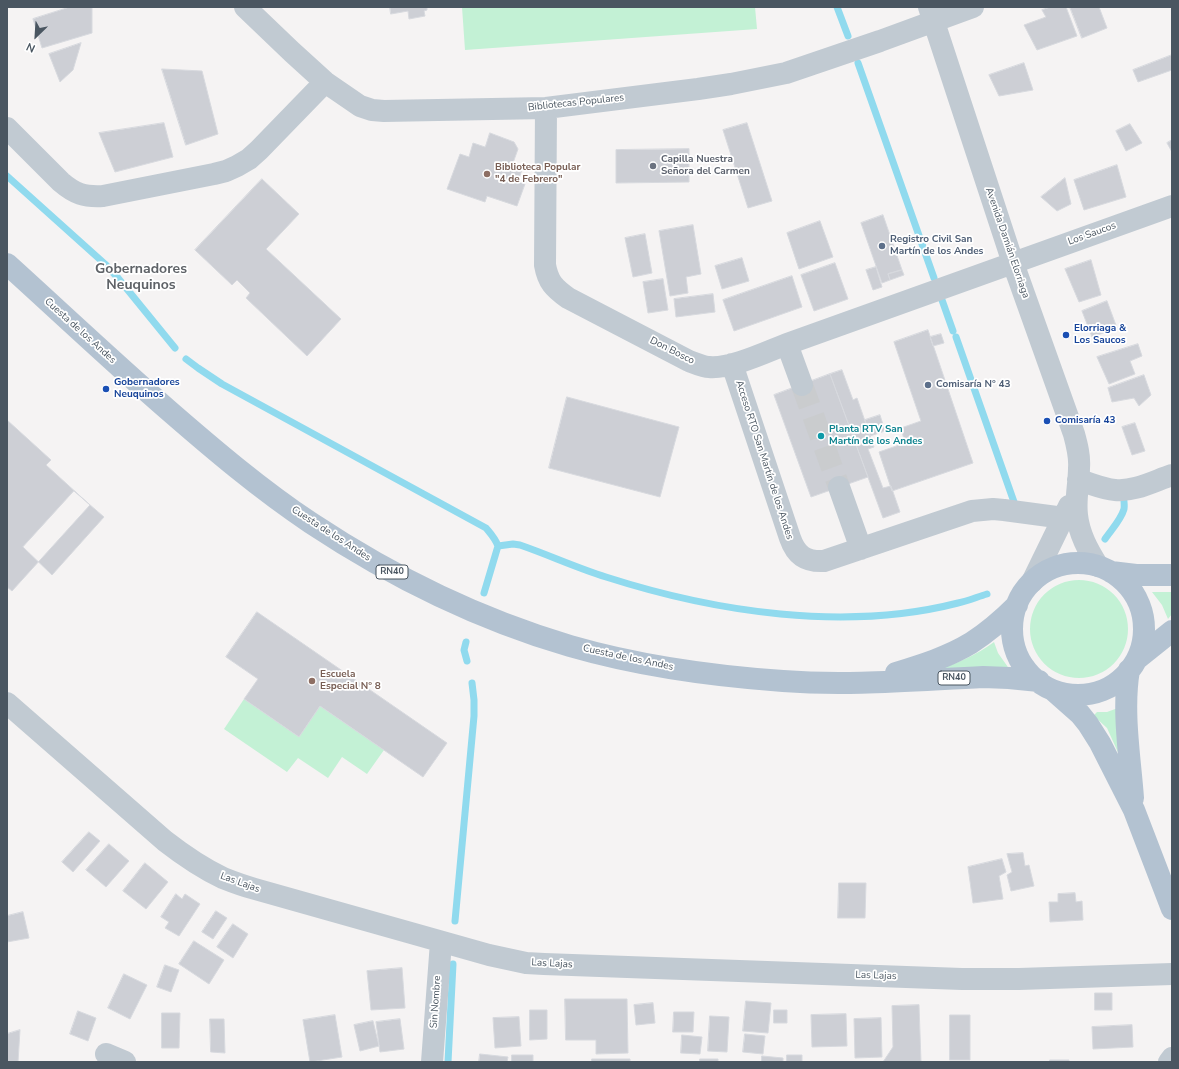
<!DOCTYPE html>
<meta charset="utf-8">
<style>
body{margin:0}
#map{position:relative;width:1179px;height:1069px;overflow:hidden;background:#f5f3f3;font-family:"Nunito Sans",sans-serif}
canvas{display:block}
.frame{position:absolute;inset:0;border:8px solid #4a5661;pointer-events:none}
.north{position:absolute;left:16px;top:16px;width:40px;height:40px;-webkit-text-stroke:3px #fff;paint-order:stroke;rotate:205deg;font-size:11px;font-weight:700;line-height:16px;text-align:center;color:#4a5661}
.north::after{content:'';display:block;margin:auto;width:14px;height:18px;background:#4a5661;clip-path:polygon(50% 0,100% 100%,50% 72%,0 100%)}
</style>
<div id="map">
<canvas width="1179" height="1069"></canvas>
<div class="frame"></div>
<div class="north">N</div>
</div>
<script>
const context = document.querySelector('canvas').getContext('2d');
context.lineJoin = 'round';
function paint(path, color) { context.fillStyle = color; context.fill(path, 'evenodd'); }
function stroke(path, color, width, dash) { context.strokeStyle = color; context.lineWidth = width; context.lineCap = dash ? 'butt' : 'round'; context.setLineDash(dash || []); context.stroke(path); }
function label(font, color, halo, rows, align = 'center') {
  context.font = font + ' "Nunito Sans",sans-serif'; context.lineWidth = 3.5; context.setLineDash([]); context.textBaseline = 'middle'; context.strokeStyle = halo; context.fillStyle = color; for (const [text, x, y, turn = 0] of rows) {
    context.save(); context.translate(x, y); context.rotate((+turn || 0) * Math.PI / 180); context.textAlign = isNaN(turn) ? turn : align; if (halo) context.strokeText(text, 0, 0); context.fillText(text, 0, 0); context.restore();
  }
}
const green = new Path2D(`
 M462,7H755L757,29L465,50Z
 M1030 629a49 49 0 1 1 98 0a49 49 0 1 1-98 0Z
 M1152,592H1172V614L1168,619L1162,605Z
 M994,642L998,653L1010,670H937C958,663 976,655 994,642Z
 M244,699L299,737L320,706L384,750L367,774L342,757L328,778L298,758L287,772L224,729Z
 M1118,708L1121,759L1107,728L1095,717L1094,715L1097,712H1107Z`);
const stream = new Path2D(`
 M837,7L848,36
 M858,63L934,278
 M7,176L105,264L118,278L175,348
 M942,300L953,331
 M956,337L1014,502
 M186,359L198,368L222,384L486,528C491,534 495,538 498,546L484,593
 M1105,539C1111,530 1121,520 1124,509C1125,503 1123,497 1123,492
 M498,546L513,544L520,545C549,555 577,568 606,577C715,612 845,632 958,603C968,601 977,597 987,594
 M466,642L464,650L467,661
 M455,921L474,716V700L472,683
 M448,1062L453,964`);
const building = new Path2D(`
 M70,7H92V33L42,48L33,19Z
 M390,7H427V10L424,11L425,16L409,19L408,11L391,14Z
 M1051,7H1066L1077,36L1037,50L1024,25L1046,17L1042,10Z
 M1070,7H1099L1107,28L1082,38Z
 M81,43L73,70L60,82L49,54Z
 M1172,55V70L1138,82L1133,70Z
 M1024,63L1033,90L999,96L989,75Z
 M162,69L202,71L218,134L186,145Z
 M164,123L173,157L115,172L99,133Z
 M747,123L772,201L748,208L723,130Z
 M1130,124L1142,143L1126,151L1116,131Z
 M490,133L514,142L518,149L513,163L523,167L518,181L525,184L517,206L487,196L485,202L447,189L460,154L469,157L473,143L485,147Z
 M1172,140V152L1167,143Z
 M689,149V182L616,183V150Z
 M1117,165L1126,197L1084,210L1074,180Z
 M1065,178L1071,204L1057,211L1041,197Z
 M262,179L299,214L266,249L341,319L307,356L246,298L250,293L237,280L232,285L195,250Z
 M883,215L902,270L888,274L890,280L882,283L861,223Z
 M820,221L833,257L799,269L787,233Z
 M693,225L701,274L686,277L688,293L670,296L659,231Z
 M645,234L652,273L633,277L625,238Z
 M742,258L749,281L722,289L715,266Z
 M1091,260L1101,295L1079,302L1065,269Z
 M835,263L848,299L814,311L801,275Z
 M876,267L882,287L873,290L866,270Z
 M902,270L904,275L890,280L888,274Z
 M792,276L802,307L734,331L723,300Z
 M663,279L668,310L648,313L643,282Z
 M713,294L715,312L676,317L674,299Z
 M1107,301L1117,328L1092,337L1082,311Z
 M928,330L973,463L892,491L879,452L905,443L901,428L921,421L894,342Z
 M941,334L944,343L933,346L930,337Z
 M1138,344L1142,356L1130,361L1135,374L1109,384L1097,357Z
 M842,370L853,400L857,398L874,447L868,449L883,488L891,486L900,512L883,518L830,374Z
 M830,374L868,477L811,497L774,395Z
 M1144,375L1151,395L1139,406L1134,398L1112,402L1108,388Z
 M567,397L679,427L660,497L549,468Z
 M880,415L885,431L870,436L865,420Z
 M7,420L51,460L46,465L90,505L12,591L7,587Z
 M1135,423L1145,451L1132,455L1122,427Z
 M74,491L104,517L52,575L23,547Z
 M257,612L447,743L423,777L320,706L299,737L244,699L258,679L226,657Z
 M89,832L100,841L73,872L62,862Z
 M109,844L129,861L106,887L86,870Z
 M1023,853L1025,866L1029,865L1034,886L1011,891L1007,875L1012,872L1007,854Z
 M1002,859L1006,872L999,876L1003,899L973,903L968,867Z
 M145,863L168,882L146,909L123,891Z
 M839,883H866L865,918H838Z
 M1075,893L1076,902L1082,901L1083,920L1050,922L1049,902H1058V894Z
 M176,894L182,899L185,894L200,904L179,936L165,928L169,922L161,917Z
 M216,911L227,918L213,939L202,932Z
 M23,912L29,938L7,942V916Z
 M233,924L248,934L233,958L217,947Z
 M194,941L224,960L209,984L179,964Z
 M165,965L179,970L171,992L157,987Z
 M402,968L405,1008L371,1010L367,971Z
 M124,974L147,985L130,1019L108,1008Z
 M1095,993H1112V1010H1095Z
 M565,999H627L628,1053L596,1054V1040H566Z
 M746,1001L771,1003L768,1033L743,1031Z
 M653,1003L655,1023L636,1025L634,1005Z
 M919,1005L921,1062H883L893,1047L892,1006Z
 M530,1010H547V1039L530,1040Z
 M774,1010H787V1023H774Z
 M78,1011L96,1018L88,1041L70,1034Z
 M674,1012H694L693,1032H673Z
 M162,1013H180L179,1048H162Z
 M846,1014L847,1046L812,1047L811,1015Z
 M335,1015L342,1057L310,1062L303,1020Z
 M950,1015H970V1060H950Z
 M710,1016L729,1017L727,1052L708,1051Z
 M519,1017L521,1046L495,1048L493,1018Z
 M881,1018L882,1057L855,1058L854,1019Z
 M210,1019H224L225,1053L211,1052Z
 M400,1019L404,1049L380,1052L376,1022Z
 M373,1021L379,1046L360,1051L354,1025Z
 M1132,1025L1133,1047L1093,1049L1092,1027Z
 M20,1030L18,1062H7V1034Z
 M745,1034L765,1036L763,1054L743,1052Z
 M682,1035L702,1037L700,1054L681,1053Z
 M480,1054L508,1057L507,1062H479Z
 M512,1055H533V1062H512Z
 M787,1055H802V1062H787Z
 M762,1056L783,1058V1062H762Z
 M592,1059H630V1062H592Z
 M700,1059H718V1062H700Z
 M1050,1060H1069V1062H1050Z`);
const minorTunnel = new Path2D(`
 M802,385L839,487`);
const minor = new Path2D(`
 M245,7L292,52L325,82L360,106L372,110L384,111L546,108L698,89L731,84L786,73L880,41L973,7
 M929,7L1013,263L1074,434C1077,445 1080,456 1079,468C1079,484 1075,499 1077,515C1079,534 1088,550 1098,566
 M546,108L545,265C548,282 554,288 568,298L689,361C695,363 702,367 709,367C731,369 766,352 787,344L1172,206
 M7,128L61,182C75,194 84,197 103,196L214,174L226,171L237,166L249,159L259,150L325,82
 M787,344L802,385
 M732,364L790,538C796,555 805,562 824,561L972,511L993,509L1004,510L1064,518L1077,515
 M1078,480C1090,483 1102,489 1115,490C1134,492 1154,481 1172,475
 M839,487L861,549
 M1032,582L1069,506
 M7,703L165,841C183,855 202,868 223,878C233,882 244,886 255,889L489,955L526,963L544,964L962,979H1019L1172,974
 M106,1054L125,1062
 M432,1062L441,942
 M1169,1062L1172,1058`);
const major = new Path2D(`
 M7,264C60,312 113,362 167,409C213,449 260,489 311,523C391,576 478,619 570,646C639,666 712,676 783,681C850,686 916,680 983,677L1009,678L1039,681
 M1012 629a66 66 0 1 1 132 0a66 66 0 1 1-132 0Z
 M1111,572L1136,575H1172
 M1137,659L1172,631
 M1129,670C1122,711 1130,757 1133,798
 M896,673C922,665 948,657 971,643C988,632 1003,619 1017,605
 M1054,691L1080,714L1088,724L1100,743L1134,810L1172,909`);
const markers = [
 [653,166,4,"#6b7280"],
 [487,174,4,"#8d6e63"],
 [882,246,4,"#5c6f8a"],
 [1066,335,4,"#1a4fb4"],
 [928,385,4,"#5c6f8a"],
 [106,389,4,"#1a4fb4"],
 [1047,421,4,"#1a4fb4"],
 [821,436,4,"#0f9aa8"],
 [312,681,4,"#8d6e63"]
];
const shields = [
 [392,572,32],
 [954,678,32]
];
const shieldNames = [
 ["RN40",392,572],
 ["RN40",954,678]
];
const streetNames = [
 ["Bibliotecas Populares",576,103,-6],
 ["Los Saucos",1092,234,-20],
 ["Avenida Damián Elorriaga",1007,243,71],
 ["Cuesta de los Andes",80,331,42],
 ["Don Bosco",672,351,27],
 ["Acceso RTO San Martín de los Andes",764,460,72],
 ["Cuesta de los Andes",331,534,33],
 ["Cuesta de los Andes",628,658,12],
 ["Las Lajas",240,883,20],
 ["Las Lajas",552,964,3],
 ["Las Lajas",876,976,2],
 ["Sin Nombre",436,1002,-86]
];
const worshipNames = [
 ["Capilla Nuestra",661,160],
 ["Señora del Carmen",661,172]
];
const educationNames = [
 ["Biblioteca Popular",495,168],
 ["\"4 de Febrero\"",495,180],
 ["Escuela",320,675],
 ["Especial N° 8",320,687]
];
const serviceNames = [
 ["Registro Civil San",890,240],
 ["Martín de los Andes",890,252],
 ["Comisaría N° 43",936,385]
];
const transitNames = [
 ["Elorriaga &",1074,329],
 ["Los Saucos",1074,341],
 ["Gobernadores",114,383],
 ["Neuquinos",114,395],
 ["Comisaría 43",1055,421]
];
const cultureNames = [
 ["Planta RTV San",829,430],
 ["Martín de los Andes",829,442]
];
const districtNames = [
 ["Gobernadores",141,270],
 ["Neuquinos",141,286]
];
paint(green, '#c3f1d5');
stroke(stream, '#90daee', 7);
paint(building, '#cdcfd5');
stroke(building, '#d7d9de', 1);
stroke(minorTunnel, '#caccce', 22, [22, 11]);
stroke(minor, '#c1cad2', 22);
stroke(major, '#b3c2d1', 22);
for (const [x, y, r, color] of markers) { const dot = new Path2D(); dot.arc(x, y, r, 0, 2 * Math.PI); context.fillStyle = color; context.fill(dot); stroke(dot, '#fff', 1.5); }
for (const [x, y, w] of shields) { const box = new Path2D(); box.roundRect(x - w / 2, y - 7, w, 14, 3); context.fillStyle = '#fff'; context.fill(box); stroke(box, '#4a5661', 1); }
label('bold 9px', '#4a5661', null, shieldNames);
label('10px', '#4a5661', '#fff', streetNames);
label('bold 10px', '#5b616d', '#fff', worshipNames, 'left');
label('bold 10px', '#785e54', '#fff', educationNames, 'left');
label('bold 10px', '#4e5e75', '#fff', serviceNames, 'left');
label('bold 10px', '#164399', '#fff', transitNames, 'left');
label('bold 10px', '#0d838f', '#fff', cultureNames, 'left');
label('bold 14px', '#5f6368', '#fff', districtNames);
</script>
